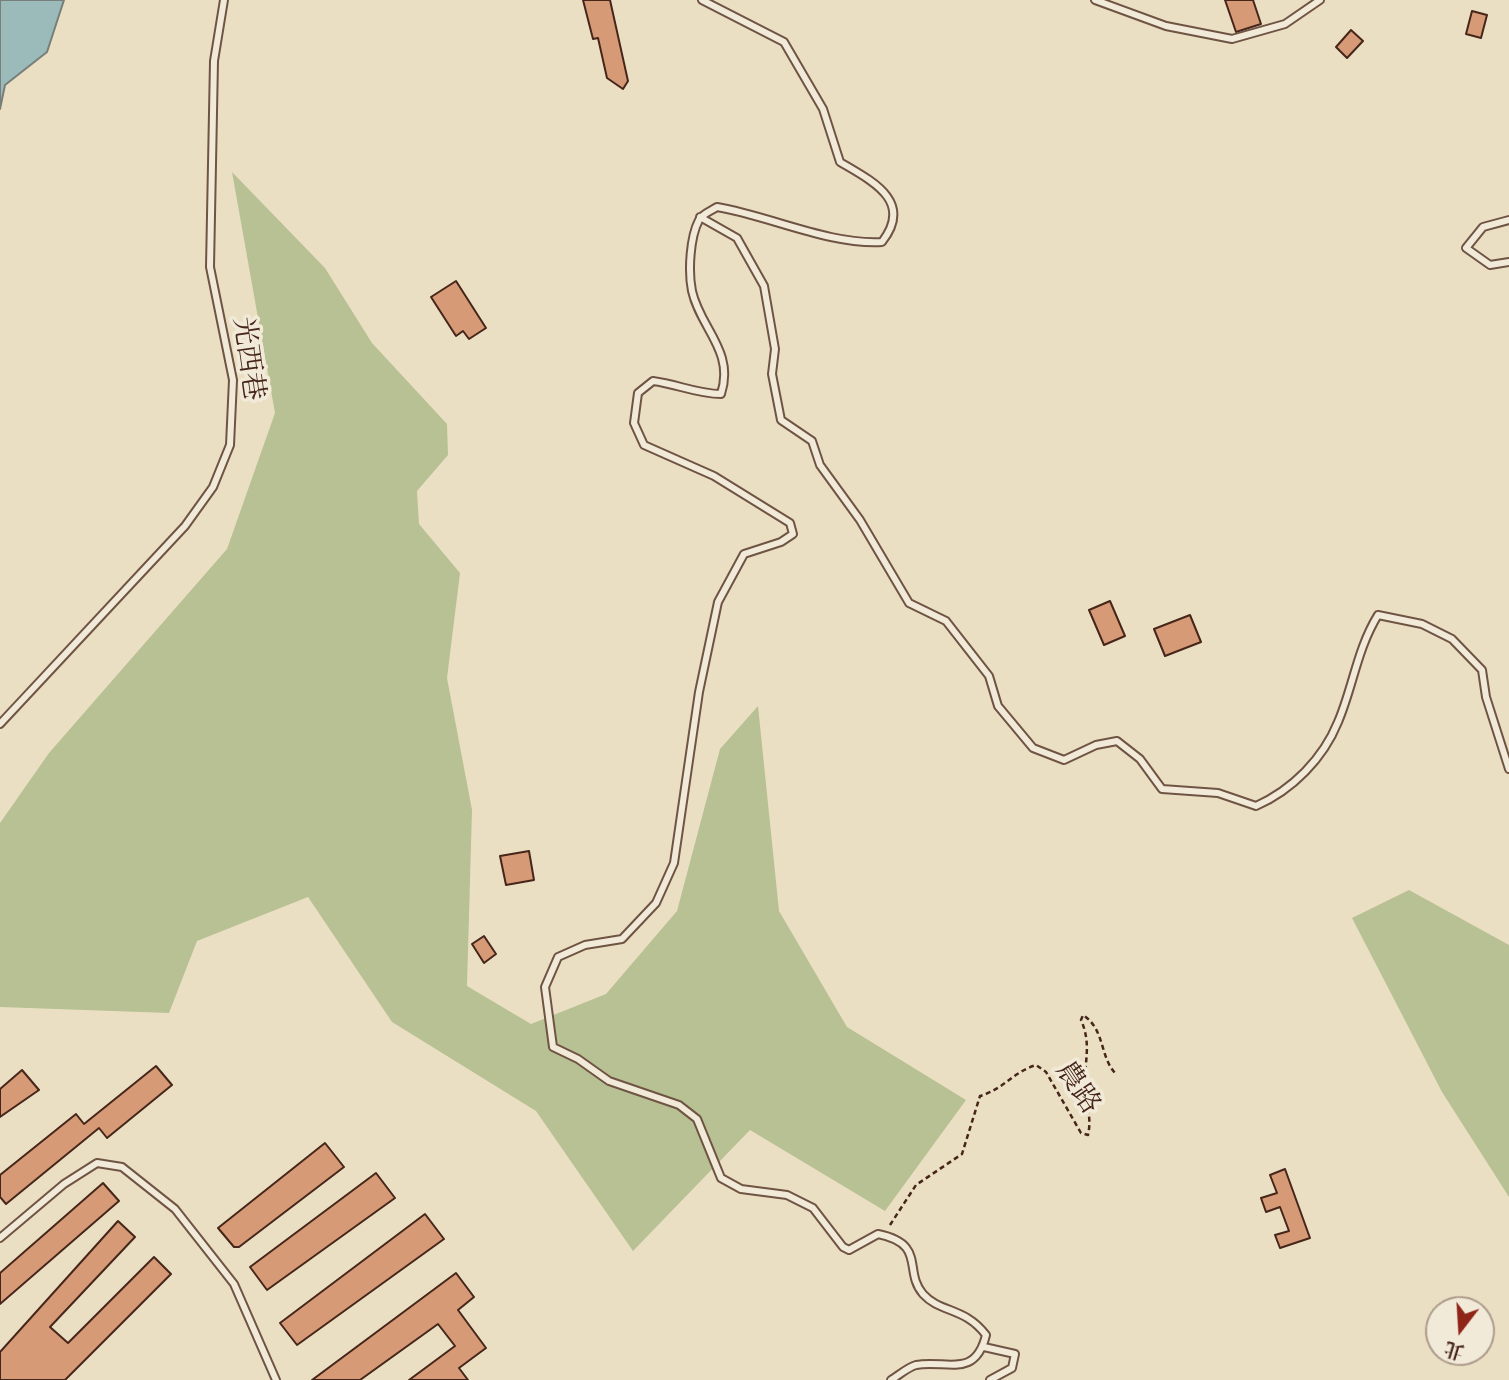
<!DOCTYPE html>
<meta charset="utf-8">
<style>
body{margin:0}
#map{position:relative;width:1509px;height:1380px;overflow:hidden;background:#ebdfc3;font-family:"IM FELL DW Pica","Noto Serif TC",serif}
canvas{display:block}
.north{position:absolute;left:1425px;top:1296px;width:70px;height:70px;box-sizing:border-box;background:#f2ead8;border:2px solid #ad9c8c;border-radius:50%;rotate:197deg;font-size:19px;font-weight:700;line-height:28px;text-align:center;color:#46261a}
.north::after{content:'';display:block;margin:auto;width:24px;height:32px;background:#8f2418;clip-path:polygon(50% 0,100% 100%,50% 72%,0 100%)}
</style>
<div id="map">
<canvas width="1509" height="1380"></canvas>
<div class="north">北</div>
</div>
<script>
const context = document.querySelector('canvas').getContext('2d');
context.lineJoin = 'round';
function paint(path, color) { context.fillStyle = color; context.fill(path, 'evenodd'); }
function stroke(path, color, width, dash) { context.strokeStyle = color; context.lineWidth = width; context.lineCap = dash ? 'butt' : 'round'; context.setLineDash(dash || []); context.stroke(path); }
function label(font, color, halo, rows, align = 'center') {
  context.font = font + ' "IM FELL DW Pica","Noto Serif TC",serif'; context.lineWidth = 7; context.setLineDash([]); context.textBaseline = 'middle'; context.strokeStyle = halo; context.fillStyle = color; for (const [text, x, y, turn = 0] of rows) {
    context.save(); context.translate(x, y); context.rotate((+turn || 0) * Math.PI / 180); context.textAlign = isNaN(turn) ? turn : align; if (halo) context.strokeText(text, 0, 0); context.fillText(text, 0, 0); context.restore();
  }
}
const green = new Path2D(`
 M232,172L325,268L372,343L447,424L448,455L417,491L419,524L460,573L447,678L472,810L467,986L531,1024L606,994L677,911L720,749L758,706L779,911L847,1027L966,1100L885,1211L750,1130L633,1251L536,1111L392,1022L308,897L197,941L169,1013L0,1007V823L49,753L227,549L275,413Z
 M1409,890L1509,945V1197L1442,1092L1352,918Z`);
const water = new Path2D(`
 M0,0H64L47,52L5,85L0,109Z`);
const building = new Path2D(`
 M583,0H610L628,81L623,89L607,78L598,38L593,39Z
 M1225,0H1253L1261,24L1236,32Z
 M1472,11L1487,15L1481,38L1466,34Z
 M1351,30L1363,41L1347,58L1336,47Z
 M456,281L486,328L469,339L463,331L456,336L431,297Z
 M1110,601L1125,636L1104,645L1089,610Z
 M1190,615L1201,642L1165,656L1154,629Z
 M529,851L534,880L506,885L500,856Z
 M484,936L496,954L484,963L472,944Z
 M156,1066L172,1085L107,1138L99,1128L6,1204L0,1197V1175L76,1114L84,1124Z
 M22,1070L39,1090L0,1117V1089Z
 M325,1143L344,1167L239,1247H234L218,1228Z
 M1285,1169L1310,1238L1280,1248L1275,1235L1289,1231L1280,1207L1266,1212L1261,1198L1277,1193L1270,1175Z
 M376,1173L395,1198L267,1290L250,1267Z
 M103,1183L119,1201L0,1304V1273Z
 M425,1214L444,1239L297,1345L280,1323Z
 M118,1221L135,1237L50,1327L68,1343L154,1257L171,1274L65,1380H0V1352Z
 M456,1273L474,1297L458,1310L486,1348L459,1368L468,1380H409L455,1346L438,1324L360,1380H312Z`);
const path = new Path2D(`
 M890,1225L916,1185L962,1154L980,1096C1004,1089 1013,1072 1036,1065L1046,1072L1081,1133L1088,1135C1092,1118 1086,1103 1085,1086C1084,1062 1092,1045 1081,1020L1083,1015C1106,1030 1099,1058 1117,1075`);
const lane = new Path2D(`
 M702,0L784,42L823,109L840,162C872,181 914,201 882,242C829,245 770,216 717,207C711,211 702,214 699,220C690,237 688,271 692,291C700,328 735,351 721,394C697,394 677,384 653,381L638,393L634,423L644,445L714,476L790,523L793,534L781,542L744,554L718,602L699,692L674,863L656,903L622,939L585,945L558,957L545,987L553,1047L578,1059L609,1081L679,1105L697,1119L721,1178L741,1189L787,1195L813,1208L843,1247L849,1250L878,1234C927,1244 903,1271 923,1294C940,1313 965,1307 986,1335C975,1380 945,1359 916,1365C908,1367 898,1376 891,1380
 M1095,0L1166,26L1232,39L1285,24L1320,0
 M700,217L737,238L764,286L775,349L772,374L781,420L812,441L820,465L860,520L909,603L946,621L989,676L998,706L1033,748L1064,760L1096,745L1117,741L1140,759L1162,789L1218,793L1256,806C1292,790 1323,759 1338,722C1353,687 1357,649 1378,615L1422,624L1452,639L1482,670L1486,697L1509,769
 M1509,220L1483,227L1466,248L1490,265L1509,262
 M0,724L185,526L213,487L230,445L233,380L210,267L214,61L224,0
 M0,1238L64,1184L97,1163L122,1167L175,1209L234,1284L276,1380
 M984,1347L1015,1354L1012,1368L990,1380`);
const streetNames = [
 ["光西巷",246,359,82],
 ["農路",1076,1089,56]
];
paint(green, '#b8c193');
paint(water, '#9abbba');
stroke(water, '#787f7a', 2);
paint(building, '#d69a77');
stroke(building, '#46261a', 2);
stroke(lane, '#6f5444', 10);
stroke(path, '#46261a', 2.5, [5, 3.5]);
stroke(lane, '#f2ead8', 6);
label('28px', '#46261a', '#f2ead8', streetNames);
</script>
